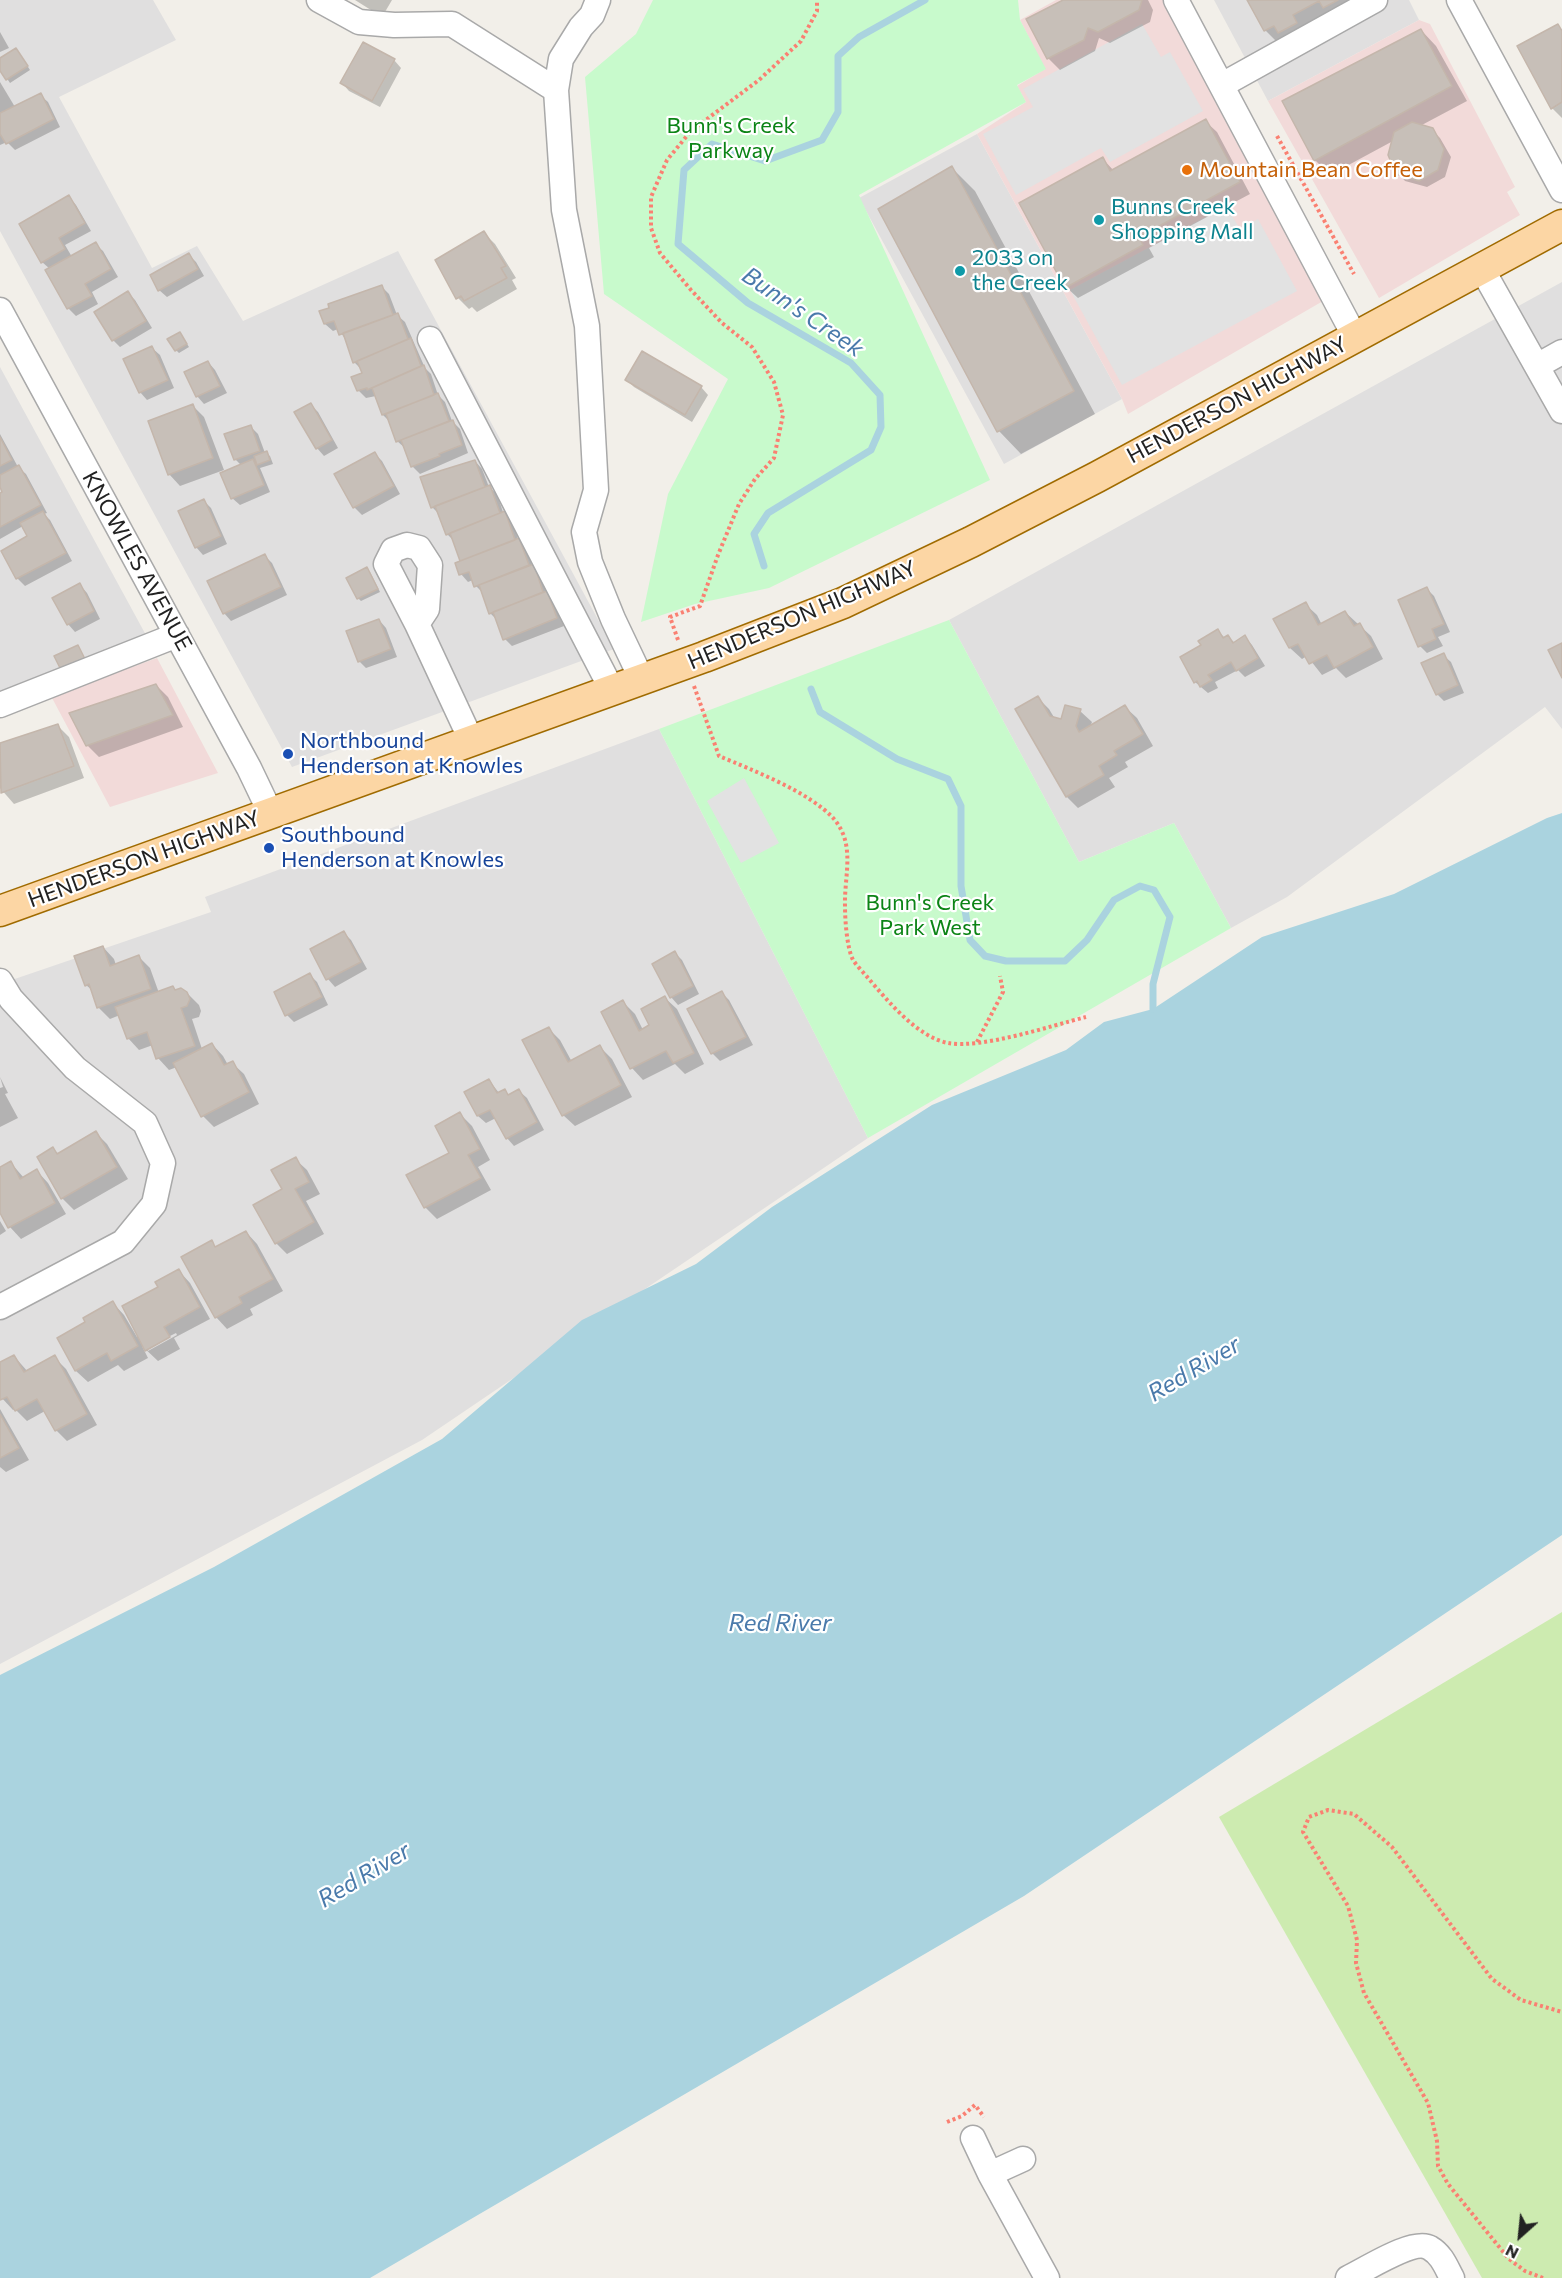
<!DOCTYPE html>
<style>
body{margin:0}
#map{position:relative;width:1562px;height:2278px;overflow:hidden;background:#f2efe9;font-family:Commissioner,sans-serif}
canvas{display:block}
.north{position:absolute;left:1490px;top:2206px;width:60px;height:60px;-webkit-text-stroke:4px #fff;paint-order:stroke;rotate:207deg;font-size:16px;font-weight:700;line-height:24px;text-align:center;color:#222}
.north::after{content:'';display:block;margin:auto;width:21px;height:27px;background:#222;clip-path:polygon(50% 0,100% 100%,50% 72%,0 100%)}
</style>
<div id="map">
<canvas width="1562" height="2278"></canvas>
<div class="north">N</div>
</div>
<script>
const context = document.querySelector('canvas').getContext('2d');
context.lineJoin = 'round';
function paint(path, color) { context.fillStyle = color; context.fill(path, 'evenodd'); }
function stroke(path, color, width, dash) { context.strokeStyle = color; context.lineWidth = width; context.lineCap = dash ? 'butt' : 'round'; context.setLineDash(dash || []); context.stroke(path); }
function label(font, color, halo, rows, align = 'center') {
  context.font = font + ' Commissioner,sans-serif'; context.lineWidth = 4.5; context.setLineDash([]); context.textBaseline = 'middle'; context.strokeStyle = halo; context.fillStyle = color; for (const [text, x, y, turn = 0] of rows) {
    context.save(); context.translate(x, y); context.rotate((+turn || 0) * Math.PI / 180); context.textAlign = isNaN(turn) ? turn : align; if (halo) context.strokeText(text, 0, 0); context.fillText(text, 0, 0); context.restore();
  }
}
const residential = new Path2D(`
 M0,0H153L176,40L59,97L152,268L197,246L243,321L398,251L614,649L292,767L0,231Z
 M1214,0H1409L1419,20L1268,101Z
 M977,134L1122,399L1004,464L859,198Z
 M1562,282V729L1545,707L1287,897L1231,928L1174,823L1079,862L949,620Z
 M0,367L147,637L0,693Z
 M659,729L868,1138L422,1440L0,1664V984L211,912L205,897Z`);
const commercial = new Path2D(`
 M1056,0H1164L1323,301L1128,414L1122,399L977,134L1026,102L1017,86L1045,69L1020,20Z
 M1419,20L1430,24L1515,187L1507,192L1520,215L1379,298L1268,101Z
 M157,658L218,773L110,807L51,696Z`);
const grass = new Path2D(`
 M1562,1612V2278H1482L1219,1817Z`);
const park = new Path2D(`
 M653,0H1018L1020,20L1046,69L1017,85L1026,102L859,195L990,480L769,588L695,604L641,622L668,494L728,379L604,294L585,77L636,34Z
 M949,620L1079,862L1174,823L1231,928L868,1138L659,729Z`);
const parking = new Path2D(`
 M1142,24L1161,57L1170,52L1203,111L1110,162L1101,148L1016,195L983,134L1033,107L1023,89Z
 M1226,206L1240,229L1258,219L1297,291L1122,385L1070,290Z
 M744,778L779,843L741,863L707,801Z`);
const water = new Path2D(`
 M1562,813V1535L1024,1896L370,2278H0V1675L214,1567L442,1439L582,1320L696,1264L772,1207L932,1105L1066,1050L1104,1022L1153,1009L1262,937L1394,894L1547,818Z`);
const shadow = new Path2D(`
 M355,0H392L382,17Z
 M1066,0H1148L1153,10L1150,22L1110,43L1099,38L1095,51L1060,70L1048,58L1028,20Z
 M1248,0H1387L1373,8L1376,14L1347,30L1341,24L1314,38L1319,46L1302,55L1296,49L1288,53L1265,30Z
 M1558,26L1562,30V118L1552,108Z
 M1421,30L1436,46L1467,101L1420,126L1432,130L1440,138L1451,157L1445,177L1427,187L1405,181L1398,173L1393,141L1330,175L1315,160Z
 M0,32L9,48L0,52Z
 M19,53L30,70L10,83L0,68V60Z
 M394,60L401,68L380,107L349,91L342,83Z
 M0,82L15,107L40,95L48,102L60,127L15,150L7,142L0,145Z
 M1205,121L1217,132L1250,194L1149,248L1154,257L1078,298L1066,287L1103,159L1114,171Z
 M952,168L975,191L1095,414L1021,454L999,431Z
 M69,197L76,205L91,231L65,245L72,257L95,244L103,251L118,277L92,292L98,304L76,316L69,309L47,271L50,269L42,262Z
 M483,232L495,244L516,278L512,280L517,289L477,312L472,307L469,309L458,298Z
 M189,255L196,262L204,276L167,297L159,290Z
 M382,287L389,294L397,315L405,322L425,368L431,374L438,395L445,402L452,421L460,429L468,453L420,474L412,466L405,448L397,441L391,423L383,415L376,396L366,398L358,390L364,374L362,370L354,362L346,340L338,329L333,331L325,324L321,312Z
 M128,293L135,300L152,328L120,347L113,340Z
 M180,333L189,347L179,353L176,350Z
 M152,348L160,355L174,388L147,400L140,392Z
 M208,362L215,370L227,393L204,404L197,396Z
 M627,380L701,387L708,395L692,422L634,387Z
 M311,405L318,412L338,448L324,456L317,448Z
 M193,406L204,417L224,470L180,486L169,474Z
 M250,426L258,434L265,453L270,456L273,464L260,468L270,492L240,505L232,498L241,465L235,459Z
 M0,434L18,467L26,474L47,513L44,514L50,520L72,561L25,586L17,578L29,537L23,526L0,539V494L4,492L0,484Z
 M375,454L382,461L400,494L362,515L354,507L336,475Z
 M475,461L482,469L489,487L497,494L503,512L512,520L518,539L526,547L532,565L541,573L548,593L554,600L564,626L512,646L505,639L498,621L490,613L484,594L476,586L473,580L468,582L461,574L462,562L455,542L447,534L440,515L432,507Z
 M204,501L211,508L227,544L203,555L196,547Z
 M265,556L272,563L287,595L231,621L224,613Z
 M370,572L380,592L361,601L358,598Z
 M80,585L87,593L100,619L75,632L68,624Z
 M1427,589L1434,596L1450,632L1438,637L1443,646L1427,653L1420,646Z
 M1305,604L1317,615L1322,625L1345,612L1371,636L1383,659L1346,678L1336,668L1322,675L1307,656L1302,659L1290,648L1275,619Z
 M379,620L386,628L397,657L366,668L359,661Z
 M1218,631L1225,638L1228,637L1235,643L1245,637L1252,645L1265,666L1245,677L1238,670L1215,682L1218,688L1208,693L1195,682L1203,646Z
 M1443,655L1451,662L1464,693L1444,701L1437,694Z
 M156,685L168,697L183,727L99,757L87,745Z
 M1038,698L1049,709L1055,719L1062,721L1080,711L1092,722L1090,727L1125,707L1137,718L1153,746L1125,762L1128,767L1109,778L1115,787L1078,808L1067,797L1017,710Z
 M57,725L69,737L84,778L14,804L0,788V745Z
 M344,933L351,940L367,969L335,987L328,979L312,950Z
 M103,947L114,959L116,965L139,957L150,968L159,993L176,991L187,993L199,1005L201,1011L199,1017L192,1019L202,1049L212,1044L223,1056L228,1065L232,1063L244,1074L259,1104L214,1127L203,1116L177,1067L169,1070L158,1058L153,1045L139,1050L128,1038L120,1015L110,1019L98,1007L93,991L86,985Z
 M675,953L682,960L699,994L678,1005L671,997Z
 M310,975L317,982L328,1005L294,1022L287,1015Z
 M722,993L729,1000L753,1045L720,1061L712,1053L689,1010Z
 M665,998L677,1009L704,1064L685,1074L675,1064L643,1080L632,1068L604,1012L623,1002L635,1014L643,1030L651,1026Z
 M549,1029L560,1040L572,1062L600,1047L612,1059L632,1097L575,1126L563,1115Z
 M0,1077L8,1093L5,1094L18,1118L0,1127V1088L3,1087Z
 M489,1080L499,1093L505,1091L510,1096L519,1091L527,1098L544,1130L514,1146L507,1138L496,1118L486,1123L478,1116L466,1092Z
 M460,1114L472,1126L490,1160L478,1167L491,1190L437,1219L425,1207L451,1153Z
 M96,1133L107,1144L128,1179L74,1210L62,1198L39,1157L53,1149L59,1154Z
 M295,1159L307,1170L320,1194L306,1201L324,1234L287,1254L276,1243L284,1190Z
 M11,1163L24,1178L37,1171L48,1183L66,1214L21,1239L10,1227L0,1210V1169Z
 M0,1221L6,1231L0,1235Z
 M246,1232L257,1244L283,1291L250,1309L253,1315L227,1329L216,1317L211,1242L217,1248Z
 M179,1271L190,1283L210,1319L174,1338L180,1349L158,1361L142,1346L148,1358L124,1371L118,1365L88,1382L76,1371L59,1339L87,1323L113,1303L124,1315L137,1337L139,1336L160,1288ZM176,1333L177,1335L148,1351V1347Z
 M14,1356L28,1372L54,1357L66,1369L97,1425L67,1441L56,1430L45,1411L27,1421L15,1409L13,1410L0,1396V1364Z
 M0,1409L29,1460L6,1472L0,1467Z`);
const stream = new Path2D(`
 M764,566L754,534L768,513L871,450L881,427L880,395L851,363L748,303L678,244L684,170L712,144L765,161L822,140L838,112V56L859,37L925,0
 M811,689L820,712L897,759L948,779L961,806V886L970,940L985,956L1006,961H1065L1087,940L1114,900L1140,886L1154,890L1170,917L1153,984V1009`);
const building = new Path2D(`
 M1063,0H1142L1139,10L1098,32L1088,28L1084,40L1047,59L1026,19Z
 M1247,0H1338L1323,8L1319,1L1293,15L1297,23L1278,33L1274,26L1264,31Z
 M1558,24L1562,31V102L1551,109L1517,46Z
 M1421,29L1452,86L1314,161L1282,101Z
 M363,42L395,59L372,101L340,83Z
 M16,48L28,66L6,80L0,71V58Z
 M41,93L54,119L6,144L0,134V113Z
 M1206,119L1240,182L1139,237L1143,245L1065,288L1019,203L1103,157L1110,171Z
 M1412,122L1433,128L1444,149L1438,170L1419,181L1396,174L1388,155L1394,132Z
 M952,166L1074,391L997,432L878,209Z
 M69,195L85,223L59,238L65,249L41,263L19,224Z
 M484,231L506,266L501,268L507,278L464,301L461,296L456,299L435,260Z
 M96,242L111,269L85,284L92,296L67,309L45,270Z
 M189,253L198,269L158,291L150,275Z
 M382,285L393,315L339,335L334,321L324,324L319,311L329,308L328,304Z
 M128,291L146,321L112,341L94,312Z
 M398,313L408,339L353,363L343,333Z
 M180,332L187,344L175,351L167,339Z
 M411,338L421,366L367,390V388L357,391L351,377L362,373L357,361Z
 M152,346L168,380L139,393L123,359Z
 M642,351L702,386L685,415L625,380Z
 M208,361L220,386L196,397L184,372Z
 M424,365L434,395L382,415L372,388Z
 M438,393L449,421L396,442L386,414Z
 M311,403L332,440L316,449L294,412Z
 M193,404L213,458L168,475L148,421Z
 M453,420L462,445L439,454L440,456L411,467L401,440Z
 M251,425L260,451L234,460L224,434Z
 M0,437L12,460L0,466Z
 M267,451L270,460L257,465L254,456Z
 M375,452L394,486L353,508L334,474Z
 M253,459L264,485L231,499L220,473Z
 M475,460L485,487L431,508L420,477Z
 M19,465L41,505L0,527V493L2,492L0,487V475Z
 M490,485L500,513L446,535L435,506Z
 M204,499L221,536L195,548L178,511Z
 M43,511L66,553L16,579L1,551L27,536L20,523Z
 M505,511L515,540L460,561L450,533Z
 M519,538L529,565L474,587L469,572L459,575L455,563Z
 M265,554L281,587L223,614L207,581Z
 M534,564L543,592L489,614L479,585Z
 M367,567L378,589L357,599L346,578Z
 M80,583L94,611L67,625L52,598Z
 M1427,587L1444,624L1432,629L1436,639L1418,647L1398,600Z
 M547,591L557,618L503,640L493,612Z
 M1306,602L1318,625L1345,611L1354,626L1360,623L1373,647L1334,668L1327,655L1309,664L1298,644L1289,648L1273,619Z
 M379,619L391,649L358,662L346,631Z
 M1218,629L1223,638L1228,635L1233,643L1245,635L1258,658L1236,671L1231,662L1208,675L1212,680L1200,687L1197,681L1194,683L1180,657L1201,645L1198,641Z
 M1562,643V678L1548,650Z
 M78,645L87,663L63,674L54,656Z
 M1444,653L1458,685L1436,695L1421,663Z
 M156,684L173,715L86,746L69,713Z
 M1038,696L1050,716L1061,719L1065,705L1081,709L1076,726L1079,732L1125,705L1143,734L1114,751L1117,755L1099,766L1104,775L1066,797L1015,709Z
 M58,724L74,766L1,793L0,743Z
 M344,931L361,962L326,980L310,949Z
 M103,946L110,966L139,955L151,989L97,1008L89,984L85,986L74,956Z
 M675,951L693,986L670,998L652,964Z
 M310,973L322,997L285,1016L274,992Z
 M173,986L175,990L181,988L187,992L190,999L187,1006L181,1008L195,1046L156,1059L147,1032L127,1039L115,1007Z
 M722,991L746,1037L711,1054L687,1009Z
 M665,996L694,1053L673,1063L666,1051L630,1069L601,1012L623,1000L639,1031L649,1025L641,1009Z
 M549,1027L568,1062L600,1045L621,1085L562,1116L522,1040Z
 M212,1043L224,1065L233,1061L249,1092L201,1117L173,1063Z
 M489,1079L497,1093L505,1089L508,1095L519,1089L537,1122L506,1139L490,1110L477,1116L464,1092Z
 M460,1112L480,1149L468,1155L481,1178L424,1208L406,1175L449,1153L435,1126Z
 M96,1131L117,1167L61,1199L37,1157L53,1147L57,1154Z
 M296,1157L309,1182L295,1189L314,1222L275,1244L253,1205L282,1189L271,1170Z
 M11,1161L20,1179L37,1169L55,1203L8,1228L0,1213V1167Z
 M246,1231L273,1279L239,1297L242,1303L215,1318L181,1257L212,1240L215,1247Z
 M179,1269L200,1307L164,1327L170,1337L145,1351L122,1306L158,1287L155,1282Z
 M113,1301L138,1346L111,1361L107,1353L75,1371L57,1338L85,1322L83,1318Z
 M14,1355L24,1372L55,1355L87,1414L55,1431L37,1399L15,1411L7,1397L0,1400V1362Z
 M0,1414L19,1448L0,1458Z`);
const path = new Path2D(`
 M1277,136L1354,274
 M678,640L670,617L700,606L718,555L739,504L755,479L774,458L783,415L774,382L752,347L722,323L691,290L660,253L651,228V197L667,160L691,131L759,80L801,41L817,11V0
 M694,686L719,756C752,770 810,792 834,819C856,845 844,876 845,906C845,921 847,948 853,960C857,966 863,972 868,978C887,1000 917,1037 948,1043C982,1049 1050,1026 1086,1017
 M977,1042L1003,992L1000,976
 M947,2122L962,2116L975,2105L984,2117
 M1543,2278L1525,2271L1509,2259L1448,2184L1438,2166L1437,2141L1428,2103L1364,1993L1356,1963L1357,1940L1348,1906L1303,1832L1309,1817L1328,1810L1354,1814L1392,1847L1492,1979L1521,2000L1562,2012`);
const minor = new Path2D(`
 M319,0L359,22L394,25L452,24L556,90
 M598,0L592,15L581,27L561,59L556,90L564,210L587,326L596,490L584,532L590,562L613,619L642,680
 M1176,0L1355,337
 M1459,0L1562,190
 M1222,85L1375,0
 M1482,269L1562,411
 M0,310L249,768L271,814
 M430,339L612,690
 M1537,366L1562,352
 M417,624L427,609L430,565L419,548L407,545L393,550L386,564L417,624L472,742
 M0,705L177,635
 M0,981L11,999L75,1068L145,1123L163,1163L154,1204L123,1242L0,1307
 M973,2138L990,2174L1047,2278
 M990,2174L1023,2159
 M1348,2278C1365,2270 1414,2238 1430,2248C1442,2255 1446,2267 1452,2278`);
const major = new Path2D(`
 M0,911L704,657L843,603L971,542L1097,477L1562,225`);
const markers = [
 [1187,170,6,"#e8710a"],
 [1099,220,6,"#0f9aa8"],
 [960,271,6,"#0f9aa8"],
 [288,754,6,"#1a4fb4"],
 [269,848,6,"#1a4fb4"]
];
const parkNames = [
 ["Bunn's Creek",731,126],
 ["Parkway",731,151],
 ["Bunn's Creek",930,903],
 ["Park West",930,928]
];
const foodNames = [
 ["Mountain Bean Coffee",1199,170]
];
const cultureNames = [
 ["Bunns Creek",1111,207],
 ["Shopping Mall",1111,232],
 ["2033 on",972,258],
 ["the Creek",972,283]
];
const streetNames = [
 ["HENDERSON HIGHWAY",1237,400,-28],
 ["KNOWLES AVENUE",137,561,61],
 ["HENDERSON HIGHWAY",802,615,-23],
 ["HENDERSON HIGHWAY",144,859,-20]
];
const transitNames = [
 ["Northbound",300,741],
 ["Henderson at Knowles",300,766],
 ["Southbound",281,835],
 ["Henderson at Knowles",281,860]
];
const waterNames = [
 ["Bunn's Creek",803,312,34],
 ["Red River",1194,1369,-31],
 ["Red River",780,1623],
 ["Red River",364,1875,-31]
];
paint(residential, '#e0dfdf');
paint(commercial, '#f2dad9');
paint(grass, '#cdebb0');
paint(park, '#c8facc');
paint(parking, '#e2e2e2');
paint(water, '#aad3df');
paint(shadow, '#0003');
stroke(stream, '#aad3df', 7);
paint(building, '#c7bfb8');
stroke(building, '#c4b6ab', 1.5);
stroke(minor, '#a9a9a9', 27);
stroke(major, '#a06b00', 33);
stroke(path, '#fa8072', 4, [3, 3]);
stroke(minor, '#fff', 24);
stroke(major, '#fcd6a4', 30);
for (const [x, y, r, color] of markers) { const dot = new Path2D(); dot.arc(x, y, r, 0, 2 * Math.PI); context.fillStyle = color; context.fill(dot); stroke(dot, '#fff', 2); }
label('22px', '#0c8416', '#fff', parkNames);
label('22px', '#c56008', '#fff', foodNames, 'left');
label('22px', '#0d838f', '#fff', cultureNames, 'left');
label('22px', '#222', '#fff', streetNames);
label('22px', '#164399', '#fff', transitNames, 'left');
label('italic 24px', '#4a7aab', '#fff', waterNames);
</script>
